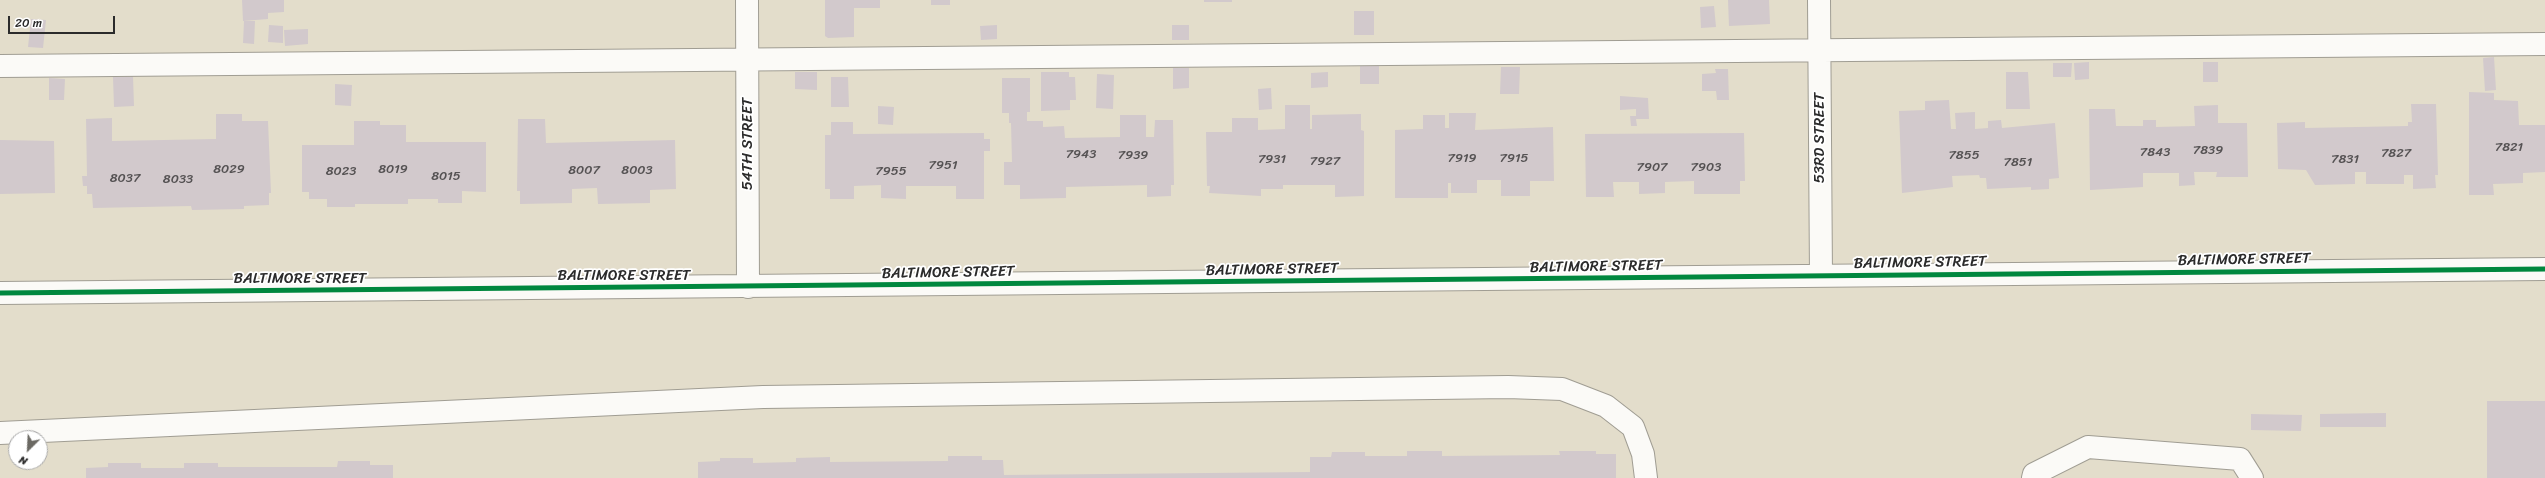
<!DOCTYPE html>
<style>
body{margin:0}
#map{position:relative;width:2545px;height:478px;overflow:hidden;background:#e3ddcb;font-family:Sriracha,sans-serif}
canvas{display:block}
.north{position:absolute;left:8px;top:430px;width:40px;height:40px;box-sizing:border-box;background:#fff;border:1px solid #aaa;border-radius:50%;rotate:204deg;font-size:11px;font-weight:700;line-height:16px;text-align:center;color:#2b2b2b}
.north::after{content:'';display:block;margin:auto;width:14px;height:18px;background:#6b6963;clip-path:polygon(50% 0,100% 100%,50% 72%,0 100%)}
.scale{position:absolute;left:8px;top:16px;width:107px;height:18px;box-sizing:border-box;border:2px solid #2b2b2b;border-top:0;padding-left:5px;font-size:12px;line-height:14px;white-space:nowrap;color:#2b2b2b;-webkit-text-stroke:3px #fff;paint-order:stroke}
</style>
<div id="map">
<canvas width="2545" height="478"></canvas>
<div class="north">N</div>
<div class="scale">20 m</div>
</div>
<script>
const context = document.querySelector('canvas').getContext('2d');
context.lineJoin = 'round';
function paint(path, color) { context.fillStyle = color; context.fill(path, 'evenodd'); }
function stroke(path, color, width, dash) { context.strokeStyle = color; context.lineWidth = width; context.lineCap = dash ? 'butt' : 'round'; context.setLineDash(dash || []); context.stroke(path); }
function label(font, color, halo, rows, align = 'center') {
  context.font = font + ' Sriracha,sans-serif'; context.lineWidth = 3.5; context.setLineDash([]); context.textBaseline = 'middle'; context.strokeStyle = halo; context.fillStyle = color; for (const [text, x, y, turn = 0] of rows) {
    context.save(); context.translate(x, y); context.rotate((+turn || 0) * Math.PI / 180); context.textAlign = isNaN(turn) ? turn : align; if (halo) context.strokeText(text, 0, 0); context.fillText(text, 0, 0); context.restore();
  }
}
const building = new Path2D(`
 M242,0H284V12L268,13V19L243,21Z
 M825,0H880V8H854V37L828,38L825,36Z
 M931,0H950V5H931Z
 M1204,0H1232V2H1204Z
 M1728,0H1769L1770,24L1729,26Z
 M1714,6L1716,27L1701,28L1700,7Z
 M1354,11H1374V35H1354Z
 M31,19L46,20L43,48L28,47Z
 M244,21H255L254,44L243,43Z
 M269,25L283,26V43L268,42Z
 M997,25V39L981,40L980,26Z
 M1172,25H1189V40H1172Z
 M308,29V44L285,46L284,30Z
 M2494,57L2496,90L2485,91L2483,58Z
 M2089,62V79L2075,80L2074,63Z
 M2203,62H2218V82H2203Z
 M2053,63H2072L2071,77H2053Z
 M1360,65H1379V84H1360Z
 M1501,67H1520L1519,94H1500Z
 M1173,68H1189V88L1173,89Z
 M1715,69H1728L1729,100H1717L1716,91H1702V74L1716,73Z
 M795,72H817V90L795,89Z
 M1041,72H1069V77H1075L1076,100H1070V110L1041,111Z
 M1328,72V87L1311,88V73Z
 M2006,72H2028L2030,109H2006Z
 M1097,74L1114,75L1113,109L1096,108Z
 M133,76L134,106L114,107L113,77Z
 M831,77H848L849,107H831Z
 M49,78L65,79L64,100H49Z
 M1002,78H1030V112H1027V121H1043V127L1064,126L1065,138L1120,137V115H1146V137H1154L1155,120H1173L1174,185H1171V196L1147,197V185L1066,187V198L1020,199V185H1004V162H1012L1011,123H1009V113H1002Z
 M335,84L352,85L351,106L335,105Z
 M1271,88L1272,109L1259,110L1258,89Z
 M2469,92L2494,93V100L2518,101L2519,125H2545V172L2523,173V183L2493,184L2494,195H2469Z
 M1620,96L1648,98L1649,119H1636L1637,126H1631L1630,116H1636V109L1620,110Z
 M1949,100L1951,129H1956L1955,113L1975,112V129L1988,128V121L2001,120L2002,128L2055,123L2059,178L2049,179V189L2031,190V187L1987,189L1986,178H1980L1979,175L1952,176L1953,187L1902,193L1899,111L1925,110V101Z
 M2411,104H2436L2438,175H2435L2436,188L2413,189V175H2404V184H2366V172H2355V184L2315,185L2306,170L2278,169L2277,123L2305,122V128L2408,126V122H2412Z
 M1285,105H1310V129H1312V115L1361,114V130L1364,131V196L1335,197V185H1283V189H1261V196L1209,193L1210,186H1207L1206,132H1232V118H1258V130L1285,129Z
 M2218,105V123H2247L2248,177H2216L2217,172H2194L2195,185L2179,186V173H2143V187L2090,190L2089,109H2115L2116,126H2143V120H2156V127L2195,126L2194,106Z
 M878,106L894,107L893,125L878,124Z
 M1449,113H1476L1475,130L1553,127L1554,181H1530V196H1501V180H1477V193H1451V183H1448V198H1395V130L1423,129V115H1445V128H1449Z
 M216,114H242V121H268L271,193H269V205L244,206V209L192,210L191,206L93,208L92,194H87V186H83L82,176H87L86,119L112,118V141L216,139Z
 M518,119H545L546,143L675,140L676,189L650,190V203L598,204L597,188L572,189V203L520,204V191H517Z
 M354,121H380V125H406V142H486V192L462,191V203H438V199H408V204H355V207H327V199H309V192H302V145H354Z
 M831,122H853V134L984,133V139H990V151H984V199H956V186H906V199L881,198V185L854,186V199H830V189H825V135H831Z
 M1744,133L1745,181H1740V194H1694V181L1665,182V193L1639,194V182H1613L1614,197H1586L1585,134Z
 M0,140L54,141L55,193L0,194Z
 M2487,401H2545V478H2487Z
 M2386,413V427H2320V414Z
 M2251,414L2302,415L2301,431L2251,430Z
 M1407,451H1442V456L1560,455L1559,451H1596V454H1616V478H698V462L720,461V458H753V463L796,462V458L830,457V462L948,461V456H982V460H1003L1004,475L1310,472V457H1331L1332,452H1365V456H1407Z
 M338,461H370V465H393V478H86V468L108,467V463H141V468H184V463H218V467H337Z`);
const minor = new Path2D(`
 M747,0L748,287
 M1819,0L1821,276
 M0,66L2545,44
 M0,293L2545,269
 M0,433L763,397L1508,387L1562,389L1606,406L1633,427L1643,454L1646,478
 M2033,478L2034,474L2088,447L2240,459L2252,478`);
const cycleway = new Path2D(`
 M0,293L2545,269`);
const numberNames = [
 ["7821",2509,148],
 ["7839",2208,151],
 ["7843",2155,153],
 ["7827",2396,154],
 ["7943",1081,155],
 ["7939",1133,156],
 ["7855",1964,156],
 ["7919",1462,159],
 ["7915",1514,159],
 ["7931",1272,160],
 ["7831",2345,160],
 ["7927",1325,162],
 ["7851",2018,163],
 ["7951",943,166],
 ["7907",1652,168],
 ["7903",1706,168],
 ["8029",229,170],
 ["8019",393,170],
 ["8007",584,171],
 ["8003",637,171],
 ["8023",341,172],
 ["7955",891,172],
 ["8015",446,177],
 ["8037",125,179],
 ["8033",178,180]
];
const streetNames = [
 ["53RD STREET",1820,138,-90],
 ["54TH STREET",748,144,-90],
 ["BALTIMORE STREET",2244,260,-1],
 ["BALTIMORE STREET",1920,263,-1],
 ["BALTIMORE STREET",1596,267,-1],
 ["BALTIMORE STREET",1272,270,-1],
 ["BALTIMORE STREET",948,273,-1],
 ["BALTIMORE STREET",624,276],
 ["BALTIMORE STREET",300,279]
];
paint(building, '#d2c9cc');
stroke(minor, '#a09d93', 24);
stroke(minor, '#fbfaf7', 22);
stroke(cycleway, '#00873e', 5);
label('13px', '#555253', null, numberNames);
label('15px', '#2b2b2b', '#fff', streetNames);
</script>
